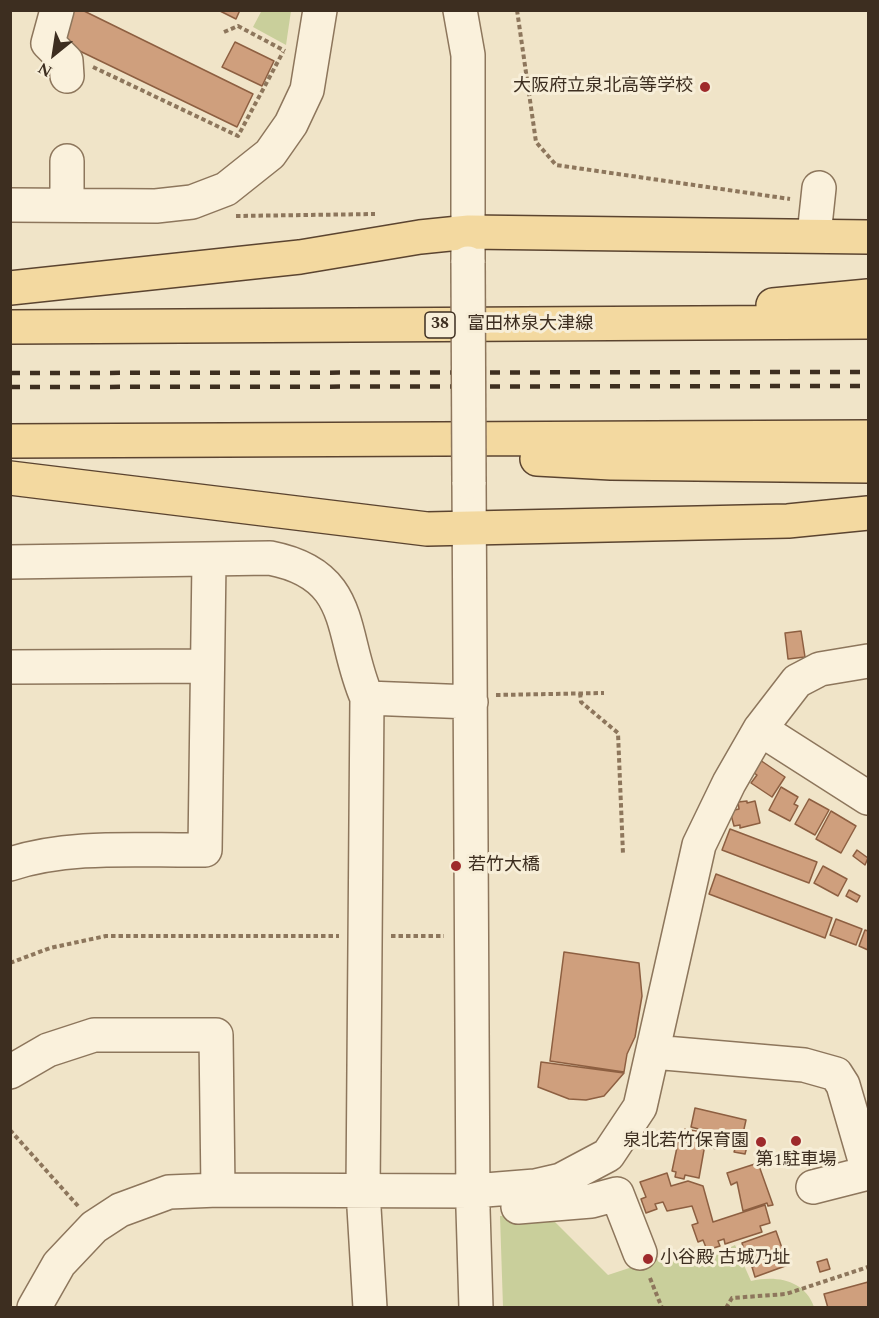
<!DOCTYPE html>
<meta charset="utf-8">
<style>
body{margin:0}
#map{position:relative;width:879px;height:1318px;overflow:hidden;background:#f0e4c8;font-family:Spectral,serif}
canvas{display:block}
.frame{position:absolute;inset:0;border:12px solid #3d2e20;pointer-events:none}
.north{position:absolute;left:24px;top:24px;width:60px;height:60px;-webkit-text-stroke:4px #f7eed8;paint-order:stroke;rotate:210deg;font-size:16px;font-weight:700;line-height:24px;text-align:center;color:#3d2e20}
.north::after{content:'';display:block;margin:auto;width:21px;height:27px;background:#3d2e20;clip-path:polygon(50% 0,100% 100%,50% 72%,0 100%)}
</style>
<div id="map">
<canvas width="879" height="1318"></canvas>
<div class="frame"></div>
<div class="north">N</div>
</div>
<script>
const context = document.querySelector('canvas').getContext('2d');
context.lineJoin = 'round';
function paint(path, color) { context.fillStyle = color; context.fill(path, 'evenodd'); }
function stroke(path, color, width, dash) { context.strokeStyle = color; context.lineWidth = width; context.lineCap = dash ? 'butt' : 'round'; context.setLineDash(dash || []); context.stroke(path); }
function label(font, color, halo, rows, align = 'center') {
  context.font = font + ' Spectral,"Noto Sans JP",serif'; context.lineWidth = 6; context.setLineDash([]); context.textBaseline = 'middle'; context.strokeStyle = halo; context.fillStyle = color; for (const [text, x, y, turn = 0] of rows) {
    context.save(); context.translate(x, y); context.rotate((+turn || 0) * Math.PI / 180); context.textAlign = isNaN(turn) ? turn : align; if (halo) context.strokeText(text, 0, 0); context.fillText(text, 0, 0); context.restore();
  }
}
const green = new Path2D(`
 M262,10L291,11L286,45L253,27Z
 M546,1213L608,1275L690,1248L711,1257L735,1245L751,1281C776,1275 805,1280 814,1307H503L500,1216Z`);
const building = new Path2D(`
 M73,10H82L253,94L237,127L59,41Z
 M218,10H240L236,19Z
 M235,42L274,61L262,86L222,67Z
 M801,631L805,657L788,659L785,633Z
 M760,760L785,777L772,797L751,783L757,775L751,771Z
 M781,787L798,797L794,804L798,806L790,821L769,810Z
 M809,799L829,810L815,835L795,824Z
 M747,801V803L755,801L760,823L740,828V825L734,826L730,811L739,809L738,802Z
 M831,811L856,826L841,853L816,839Z
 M730,829L817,862L809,883L722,850Z
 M857,850L868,858L865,865L853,856Z
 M823,866L847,879L838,896L814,883Z
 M716,874L832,918L825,938L709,894Z
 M849,890L860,896L857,902L846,896Z
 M836,919L862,929L856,945L830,935Z
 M865,930L868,931V950L859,946Z
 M564,952L639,963L642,996L635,1037L627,1054L624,1072L550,1061Z
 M541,1062L624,1073L604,1096L586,1100L569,1099L538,1087Z
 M695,1108L746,1120L742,1138L749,1139L745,1154L734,1152L736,1146L719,1142L717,1149L707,1147L710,1132L691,1127Z
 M685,1129L707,1133L699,1178L685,1175L684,1179L675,1177L676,1172L672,1171L679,1138L683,1139Z
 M758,1163L773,1205L768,1206L767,1203L743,1211L737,1182L731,1185L727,1173Z
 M667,1173L671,1186L688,1181L703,1186L713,1222L765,1205L770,1223L760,1226L762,1232L725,1244L724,1239L718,1241L720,1246L707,1250L703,1240L698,1242L692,1225L698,1223L692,1206L667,1211L663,1202L655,1204L657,1209L646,1213L641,1199L646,1197L640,1182Z
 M776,1231L788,1265L755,1277L752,1267L759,1265L754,1250L745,1253L742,1243Z
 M827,1259L830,1269L820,1272L817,1262Z
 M868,1282V1308H828L824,1294Z`);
const path = new Path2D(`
 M517,10L536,142L556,165L790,199
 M224,32L238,26L285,51
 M93,67L238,136L283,52
 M236,216L375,214
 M580,693L581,702L618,733L623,854
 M496,695L604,693
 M391,936H444
 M10,963L50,948L106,936H339
 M10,1130L78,1206
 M650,1278L662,1308
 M726,1308L732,1298L786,1294L868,1267`);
const minor = new Path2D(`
 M57,10L48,43L66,61L67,76
 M460,10L468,55V261
 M67,204V161
 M10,205L156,206L192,202L226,189L270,154L291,124L307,90L320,10
 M814,235L819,188
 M469,482L473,1209L476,1308
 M10,562L270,558C357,575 339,634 367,698L471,702
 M10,667L207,666
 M367,698L363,1191L370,1308
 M760,729L868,798
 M10,864C71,844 142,851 205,850L209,561
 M653,1052L804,1065L836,1074L843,1085L868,1171
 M10,1072L48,1050L94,1035H216L218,1190
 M813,1187L868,1173
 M518,1207L591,1201L617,1194L640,1253
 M34,1308L59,1264L94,1227L120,1210L169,1192L218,1190L473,1191L535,1186L561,1180L608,1155L640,1107L699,845L729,783L760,729L797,681L820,669L868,661`);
const major = new Path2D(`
 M10,288L300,257L420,237L469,232L868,237
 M773,305L868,296
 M10,327L868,322
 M10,441L868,437
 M537,459L611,463L868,466
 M10,478L427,529L788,521L868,513`);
const rail = new Path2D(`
 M10,373L868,372
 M10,387L868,386`);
const minorBridge = new Path2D(`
 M468,263L469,482`);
const markers = [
 [705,87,6,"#9e2a2b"],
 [456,866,6,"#9e2a2b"],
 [796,1141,6,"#9e2a2b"],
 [761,1142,6,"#9e2a2b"],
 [648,1259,6,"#9e2a2b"]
];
const shields = [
 [440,325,30]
];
const shieldNames = [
 ["38",440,325]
];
const poiNames = [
 ["大阪府立泉北高等学校",693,87],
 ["若竹大橋",468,866,"left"],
 ["泉北若竹保育園",749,1142],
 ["第1駐車場",796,1161,"center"],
 ["小谷殿 古城乃址",660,1259,"left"]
];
const streetNames = [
 ["富田林泉大津線",530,325]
];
paint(green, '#c9cf9b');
paint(building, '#cf9f7d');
stroke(building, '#8d5f41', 1.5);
stroke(minor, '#8d765c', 36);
stroke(major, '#5b4430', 36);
stroke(path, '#8d765c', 4, [4.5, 3]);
stroke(minor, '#faf1dc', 33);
stroke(major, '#f3d9a0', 33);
stroke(rail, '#3d2e20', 4.5, [10, 10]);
stroke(minorBridge, '#8d765c', 36, []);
stroke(minorBridge, '#faf1dc', 33);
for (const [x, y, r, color] of markers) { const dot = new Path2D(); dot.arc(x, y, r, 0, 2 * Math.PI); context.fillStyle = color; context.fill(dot); stroke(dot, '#f7eed8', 2); }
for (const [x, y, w] of shields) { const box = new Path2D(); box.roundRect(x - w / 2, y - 13, w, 26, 4.5); context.fillStyle = '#f7eed8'; context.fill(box); stroke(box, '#3d2e20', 1.5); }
label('bold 16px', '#3d2e20', null, shieldNames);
label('18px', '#3d2e20', '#f7eed8', poiNames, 'right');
label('18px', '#3d2e20', '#f7eed8', streetNames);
</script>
